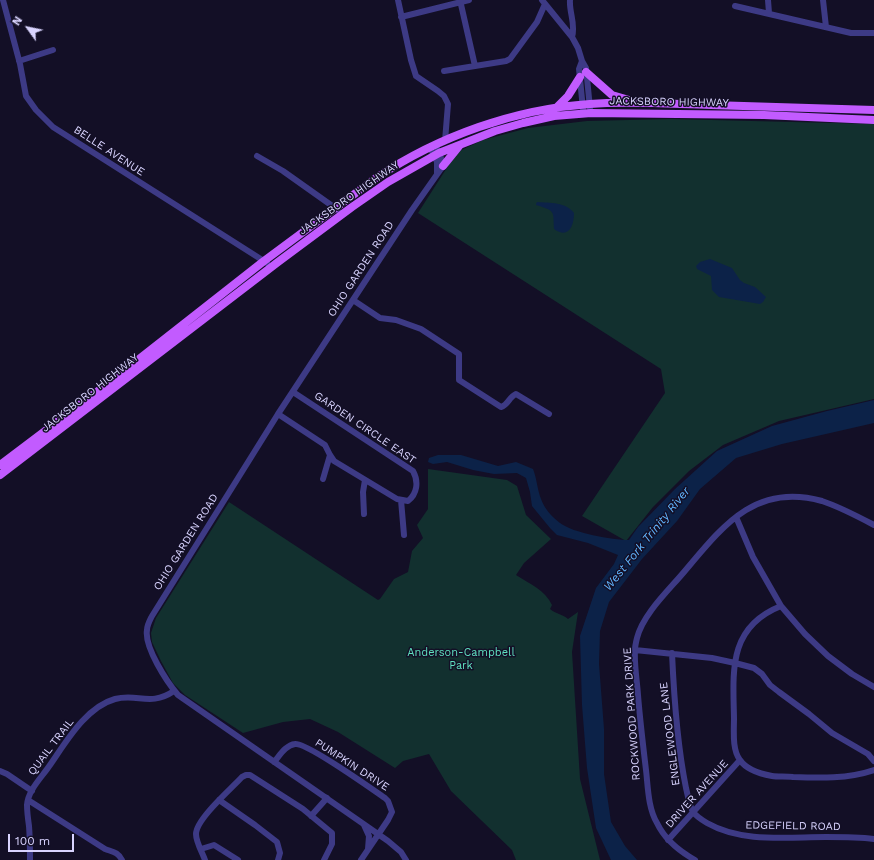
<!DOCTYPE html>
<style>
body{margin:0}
#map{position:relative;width:874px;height:860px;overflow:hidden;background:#130f26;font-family:"Work Sans",sans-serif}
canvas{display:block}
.north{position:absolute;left:8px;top:8px;width:40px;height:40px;-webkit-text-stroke:3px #130f26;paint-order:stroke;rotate:303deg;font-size:11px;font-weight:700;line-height:16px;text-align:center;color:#d9d4ff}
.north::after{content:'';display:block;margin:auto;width:14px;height:18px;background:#d9d4ff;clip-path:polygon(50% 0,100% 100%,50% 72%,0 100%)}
.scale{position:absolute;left:8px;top:834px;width:66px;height:18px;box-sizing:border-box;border:2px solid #d9d4ff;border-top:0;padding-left:5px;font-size:12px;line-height:14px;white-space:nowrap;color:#d9d4ff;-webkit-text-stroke:3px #130f26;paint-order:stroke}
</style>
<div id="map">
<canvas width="874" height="860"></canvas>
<div class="north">N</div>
<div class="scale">100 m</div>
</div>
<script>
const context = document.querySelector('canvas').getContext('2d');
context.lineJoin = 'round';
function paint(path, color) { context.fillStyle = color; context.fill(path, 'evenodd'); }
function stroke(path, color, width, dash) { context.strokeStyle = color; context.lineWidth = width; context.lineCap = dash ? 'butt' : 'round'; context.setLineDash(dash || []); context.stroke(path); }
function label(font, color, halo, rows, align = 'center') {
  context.font = font + ' "Work Sans",sans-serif'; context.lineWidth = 3; context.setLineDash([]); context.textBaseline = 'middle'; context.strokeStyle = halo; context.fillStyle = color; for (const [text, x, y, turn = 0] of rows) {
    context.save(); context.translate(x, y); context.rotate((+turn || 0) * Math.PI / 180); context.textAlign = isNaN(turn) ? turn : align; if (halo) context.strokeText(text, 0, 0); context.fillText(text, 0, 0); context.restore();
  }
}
const green = new Path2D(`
 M671,119L874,124V399L779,421L723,445L689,471L653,507L626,541L582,516L665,393L661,369L418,213L457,152L483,140L528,128L587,121Z
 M428,469L507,480L517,486L526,515L551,539L524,563L516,575C530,584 545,590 552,605L550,609C556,614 562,614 568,619L578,612L572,652L580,779L600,860H516L512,850L451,791L429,754L403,761L395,768L338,732L310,719L283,722L243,733L185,695L173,683L161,661L152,642L151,633L156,618L229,502L378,600L380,599L394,579L408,572L412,551L423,538L417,525L428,509Z`);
const water = new Path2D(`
 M537,202C550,203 566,202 574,213C574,227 568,239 554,229C553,211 556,211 536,205V204Z
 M710,259L732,268L740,280L744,283L755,287L766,297L763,302L760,304L719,297L712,290L711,276L697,269L696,266L700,262Z
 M874,400V423L782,444L736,458L700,489L677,521L642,559L609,602L600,631L599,664L604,729V774L611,822L625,846L637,860H611L596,828L587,768L582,705L580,636L596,588L614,564L618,555L588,543L557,535L550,528L532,506L530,492L526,478L517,473L494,474L473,470L447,462L433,464L428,462L429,458L438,455H461L498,466L516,462L533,469C537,479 537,489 541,499C544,508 552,517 560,523C573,533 612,540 629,540L638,527L675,489L717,451L772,426L827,411Z`);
const minor = new Path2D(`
 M3,0L20,64L26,96L36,110L53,127L267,263
 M398,0L411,60L416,76L438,91L444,96L448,104L445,141
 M460,0L475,66
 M542,0L572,37L578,48L582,61L586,68L590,108
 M570,0C569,13 576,24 572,37
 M768,0L769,13
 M823,0L826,27
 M735,6L851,33H874
 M401,17L469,0
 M19,61L53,50
 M582,61L579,69L583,109
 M444,71L506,61L510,59L537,22L545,4
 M430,147L437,162V173
 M257,156L283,171L338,210
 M353,300L380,318L396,320L421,329L459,354V380L501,407C508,405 509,397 516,394L549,414
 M278,414L325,445L330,455L334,461L397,499L408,501C417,494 419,482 413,471L293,392
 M323,479L330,455
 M401,500L404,535
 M364,514L363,492L365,480
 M736,517L753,557L781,606L805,634L828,656L852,674L874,687
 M781,606C728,627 733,671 734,718C734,731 732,750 740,760C746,769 761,774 772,776C778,777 786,776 793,777C819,778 848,779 874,770
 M635,650L712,658L735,663L754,668L762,674L770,685L779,692L809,714L832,733L868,754L874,761
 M672,653C674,698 677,744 686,788C688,796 689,805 693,812C696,816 702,820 707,823C742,843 787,837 826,837C842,837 858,837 874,839
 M274,762C280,755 286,745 295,744C306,742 372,789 385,798L388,801L392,812L388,820L361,860
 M0,771L7,774L32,791
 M28,800L105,849C113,852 118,852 122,860
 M219,800L255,825L277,842L280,853L278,860
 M311,816L327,798
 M364,825L369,836L368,849
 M668,840L740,760
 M201,849L214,845L238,860
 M30,860C30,849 30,838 29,826C28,819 27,812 27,805C28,790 42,777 50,765C66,742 86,707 115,699C138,693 150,707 174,691
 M205,860C202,852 196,842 196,834C196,819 232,788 242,777L246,775H250L303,809L332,833V844L324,860
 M406,860L401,852L388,841L178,695C167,682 144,647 147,630C147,625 150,620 152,616L278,414L412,210L443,166L441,158L438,150
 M695,860C679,851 665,840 657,823C648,808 648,787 646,770C643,745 640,720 638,695C637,680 634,664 635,650C635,646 636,642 637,638C643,614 669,590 684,572C722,527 755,482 822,501C840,507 857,516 874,525`);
const major = new Path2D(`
 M586,72L612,95L629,100
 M556,108L568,96L580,77
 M443,166L460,145
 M0,465L106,385L264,261L376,178C439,136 515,109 590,104C630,101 671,104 711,105C765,107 820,108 874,110
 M0,475L278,262L352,207L388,182L439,153L495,131L523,123L554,116L591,113L764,115L874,120`);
const streetNames = [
 ["JACKSBORO HIGHWAY",669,102,1],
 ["BELLE AVENUE",109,151,33],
 ["JACKSBORO HIGHWAY",349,198,-35],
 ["OHIO GARDEN ROAD",361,269,-57],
 ["JACKSBORO HIGHWAY",90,393,-38],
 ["GARDEN CIRCLE EAST",365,428,34],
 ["OHIO GARDEN ROAD",186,542,-58],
 ["ROCKWOOD PARK DRIVE",632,714,-94],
 ["ENGLEWOOD LANE",670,734,-97],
 ["QUAIL TRAIL",51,747,-53],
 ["PUMPKIN DRIVE",352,765,33],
 ["DRIVER AVENUE",697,794,-48],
 ["EDGEFIELD ROAD",793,826,1]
];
const parkNames = [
 ["Anderson-Campbell",461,653],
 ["Park",461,666]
];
const waterNames = [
 ["West Fork Trinity River",647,539,-51]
];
paint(green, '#12302f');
paint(water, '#0c2248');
stroke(minor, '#3d3a85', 6);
stroke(major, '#c25bff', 8);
label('11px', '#d9d4ff', '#130f26', streetNames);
label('11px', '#5fe0c0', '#130f26', parkNames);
label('italic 12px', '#62b6ff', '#130f26', waterNames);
</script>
